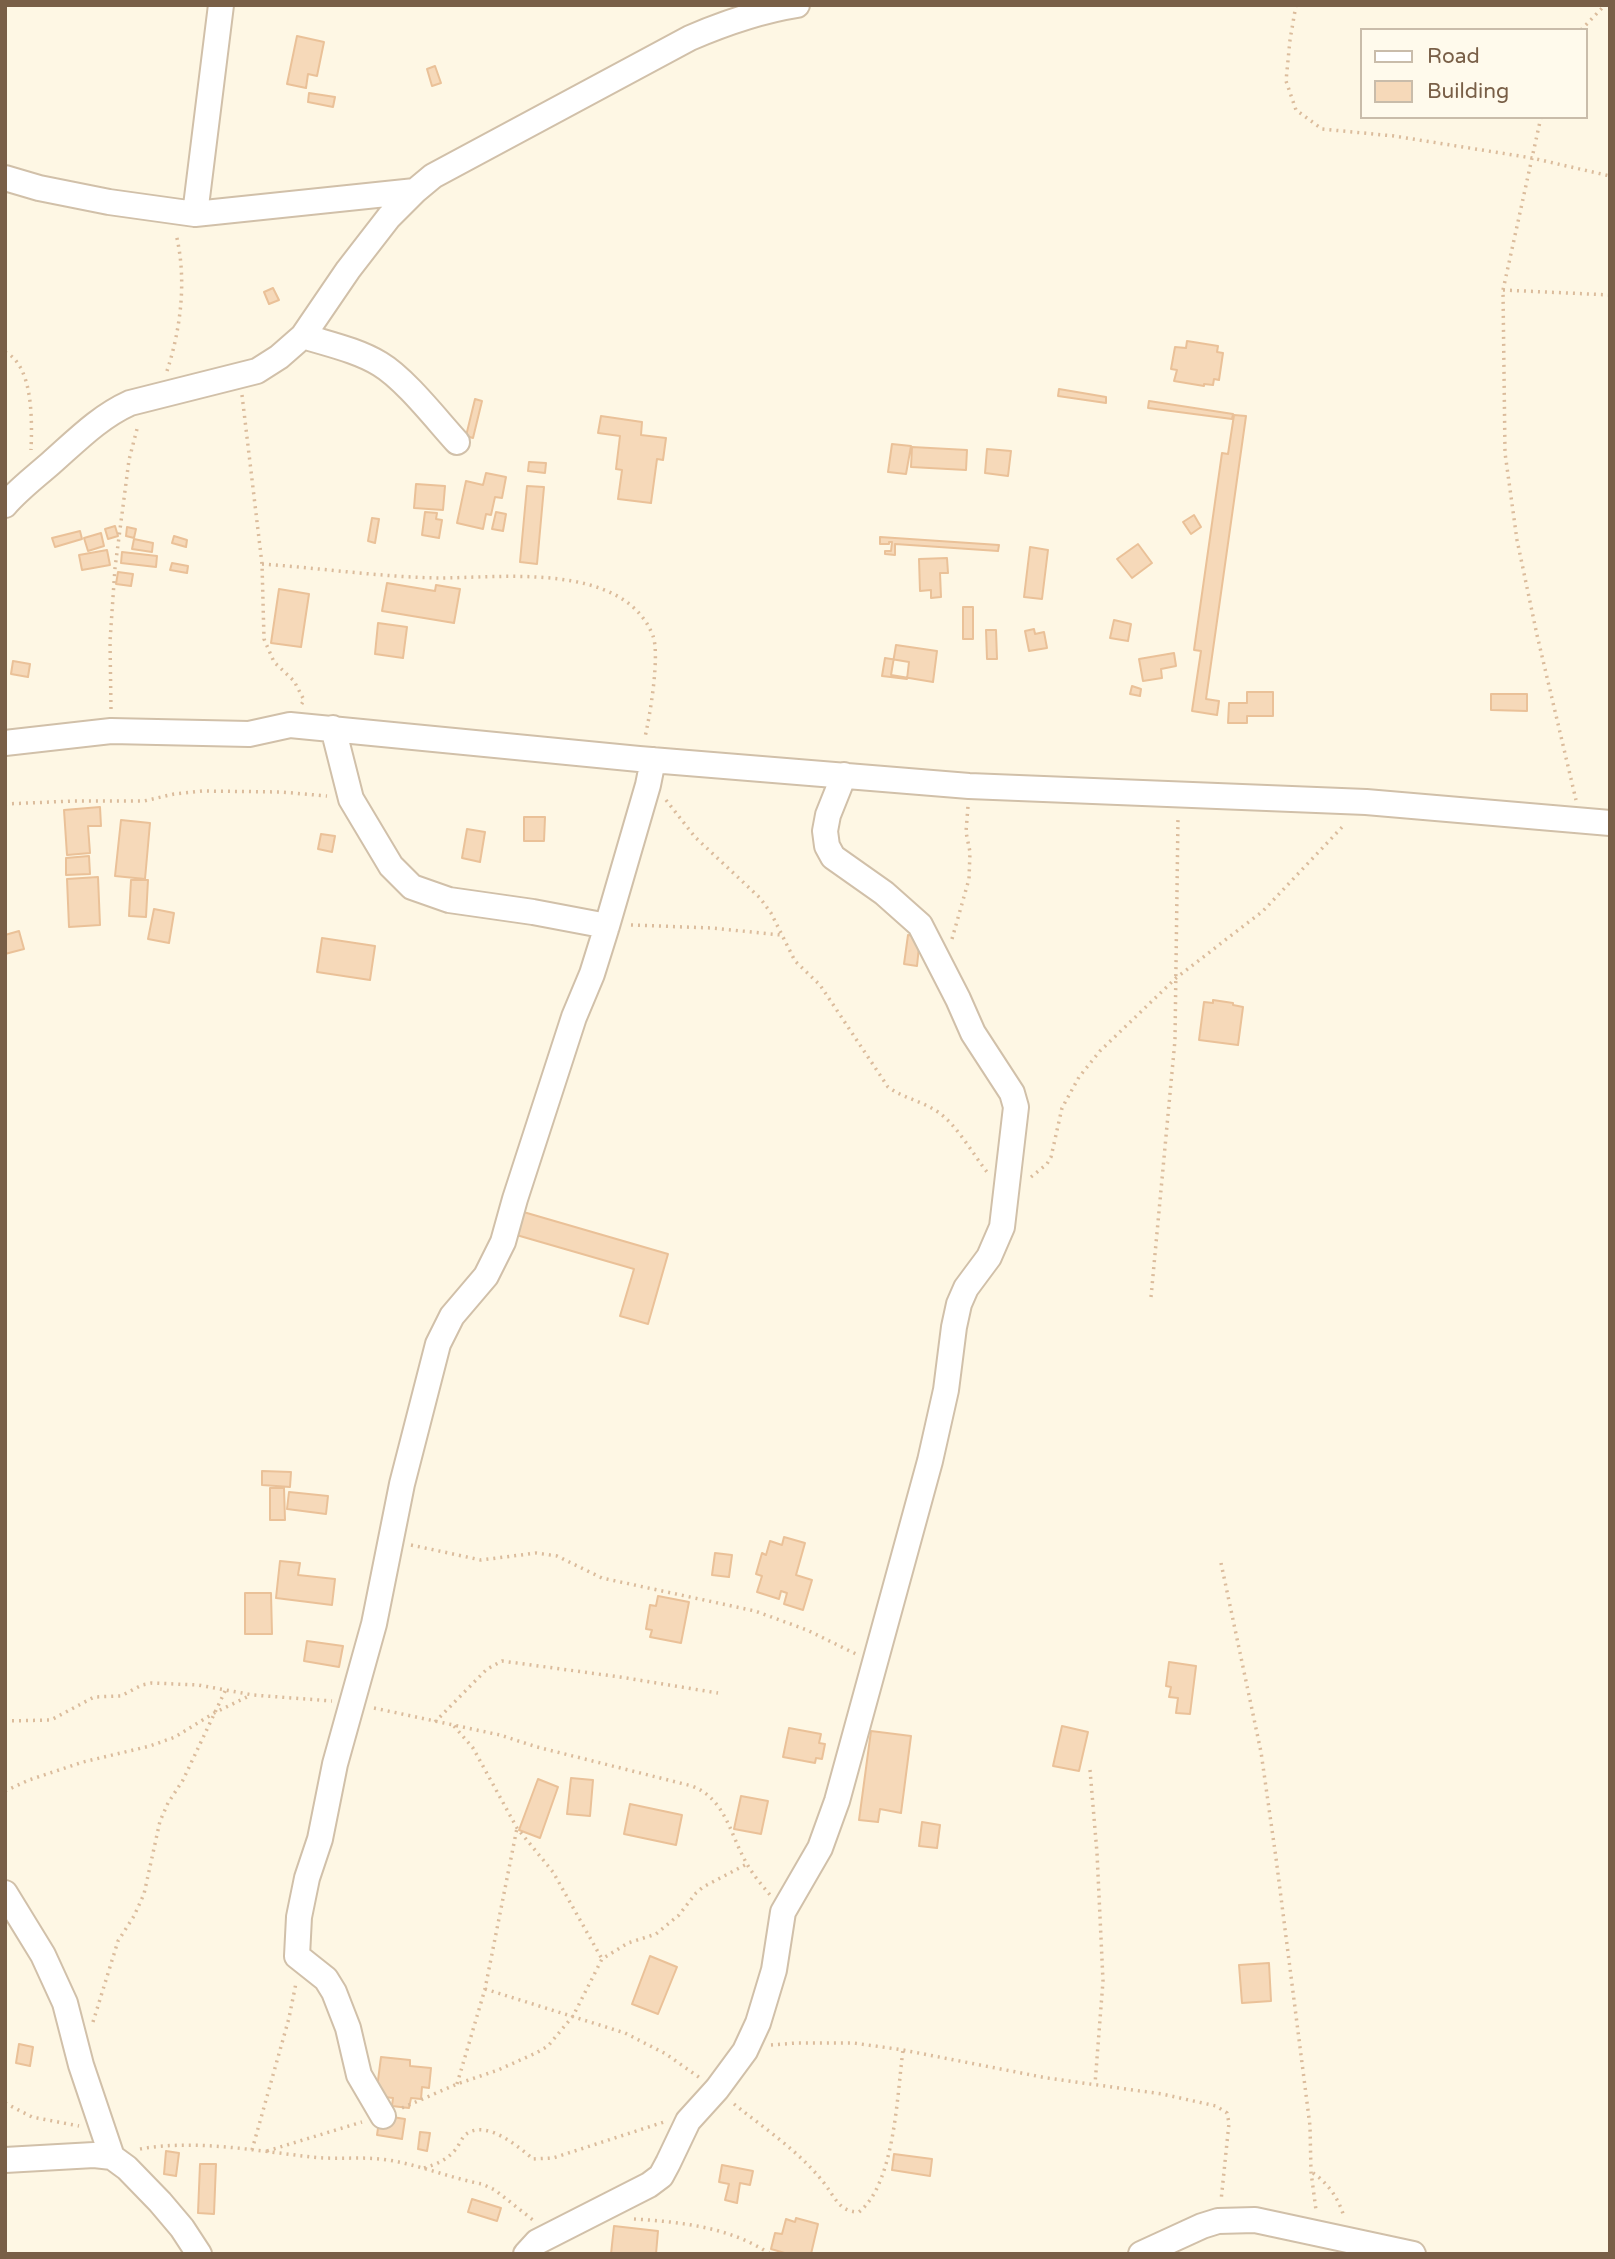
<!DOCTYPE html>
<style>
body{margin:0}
#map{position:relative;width:1615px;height:2259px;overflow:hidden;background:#fef7e4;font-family:"Varela Round",sans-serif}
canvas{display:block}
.frame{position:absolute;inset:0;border:7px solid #795f47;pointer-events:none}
.legend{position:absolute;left:1360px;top:28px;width:228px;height:91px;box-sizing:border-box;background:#fffaec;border:2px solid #c9bcaa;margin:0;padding:9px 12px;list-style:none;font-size:21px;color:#795f47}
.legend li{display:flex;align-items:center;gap:14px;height:35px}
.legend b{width:35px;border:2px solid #c9bcaa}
</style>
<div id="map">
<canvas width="1615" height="2259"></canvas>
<div class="frame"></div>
<ul class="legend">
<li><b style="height:9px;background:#fff"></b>Road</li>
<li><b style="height:19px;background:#f6d9b9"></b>Building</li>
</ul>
</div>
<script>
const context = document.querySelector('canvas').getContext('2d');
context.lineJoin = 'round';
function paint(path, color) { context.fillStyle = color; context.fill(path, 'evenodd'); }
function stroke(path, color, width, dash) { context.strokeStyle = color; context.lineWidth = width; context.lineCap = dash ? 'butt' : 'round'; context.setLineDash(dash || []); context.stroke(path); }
const building = new Path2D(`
 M297,36L324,42L317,76L308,74L306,88L287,84Z
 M435,66L441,83L432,86L427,69Z
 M309,93L335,97L333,107L308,102Z
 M273,288L279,300L269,304L264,292Z
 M1187,341L1218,346L1217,352L1223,353L1219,380L1214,379L1213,385L1204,384V386L1174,381L1177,370L1171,369L1175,347L1186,348Z
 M1059,389L1106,397V403L1058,396Z
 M475,399L482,401L473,438L466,436Z
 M1149,401L1233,414L1232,419L1148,408Z
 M1234,415L1246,416L1206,699L1219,701L1217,715L1192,711L1201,651L1194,650L1222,453L1228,454Z
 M601,416L642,422L641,435L666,438L663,460L657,459L651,503L618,499L622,470L616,469L620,436L598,433Z
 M892,444L911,446L906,474L888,472Z
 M912,447L967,450L966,470L911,467Z
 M987,449L1011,451L1008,476L985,473Z
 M529,462L546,463L545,473L528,471Z
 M486,473L506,477L502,498L495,497L491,515L486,514L483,529L457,523L466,481L483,485Z
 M416,484L445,486L443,510L414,508Z
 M527,486L544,487L537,564L520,562Z
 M425,512L437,513L436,519L442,520L439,538L422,535Z
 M496,512L506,514L503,531L492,529Z
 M1194,515L1201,527L1191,534L1183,522Z
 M372,518L379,519L375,543L368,541Z
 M115,526L118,536L108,539L105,529Z
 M127,527L136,529L134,538L126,536Z
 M80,531L82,539L55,547L52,538Z
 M101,533L104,546L88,551L84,538Z
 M174,536L187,540L186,547L172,543Z
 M880,537L999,545L998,551L895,544V555L885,554V551H891L892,542H889V544H880Z
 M134,539L153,543L152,552L132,549Z
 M1138,544L1152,563L1132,578L1117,559Z
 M1030,547L1048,550L1042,599L1024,597Z
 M107,550L110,565L82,570L79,555Z
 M122,552L157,556L156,567L121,563Z
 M947,558L948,573H940L941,597L931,598V590L920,591L919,559Z
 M172,563L188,566L187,573L170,570Z
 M118,572L133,574L131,586L116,584Z
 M387,583L435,591L436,585L460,589L454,623L382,611Z
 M279,589L309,594L301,647L271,643Z
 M963,607H973V639H963Z
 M1114,620L1131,624L1128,641L1110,638Z
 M378,623L407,627L403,658L375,654Z
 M1034,629L1035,634L1044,632L1047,648L1029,651L1025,631Z
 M986,630H996L997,659H987Z
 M896,645L937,651L933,682L891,675Z
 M1174,653L1176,666L1161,669L1162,678L1143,681L1139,659Z
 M885,658L909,662L907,679L882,676Z
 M13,661L30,664L28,677L11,674Z
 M1132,686L1141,689L1140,696L1130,694Z
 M1247,692H1273V716H1247V723H1228L1229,703H1247Z
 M1491,694H1527V711L1491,710Z
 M100,807L101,826H88L90,853L67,855L64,810Z
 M524,817H545L544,841H524Z
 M121,820L150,823L145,879L115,876Z
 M467,829L485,832L480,862L462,858Z
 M321,834L335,836L332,852L318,849Z
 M89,856L90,874L66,875V858Z
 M98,877L100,925L69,927L67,879Z
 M131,880H148L146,917L129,916Z
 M154,909L174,913L169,943L148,939Z
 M19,931L24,949L5,954V935Z
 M908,935L920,937L917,966L904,964Z
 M322,938L375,946L370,980L317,972Z
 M1213,1000L1233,1003V1005L1243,1007L1238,1045L1199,1040L1204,1002L1213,1003Z
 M520,1211L668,1254L648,1324L620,1316L634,1269L513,1234Z
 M262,1471L291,1472L290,1487L262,1485Z
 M270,1488H284L285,1520H270Z
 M289,1492L328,1496L326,1514L287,1509Z
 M784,1537L805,1543L796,1575L812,1580L803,1610L784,1604L787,1593L781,1591L779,1599L757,1592L762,1576L756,1574L762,1553L766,1555L770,1541L782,1545Z
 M715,1553L732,1555L729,1577L712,1575Z
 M280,1561L300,1563L298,1575L335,1579L332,1605L276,1598Z
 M245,1593H271L272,1634H245Z
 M658,1596L689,1602L681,1643L650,1637L652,1630L646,1629L650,1605L656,1606Z
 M307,1641L343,1646L339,1667L304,1661Z
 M1169,1662L1196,1666L1190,1714L1176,1713L1178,1698L1169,1697L1171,1687L1166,1686Z
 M1062,1726L1088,1732L1079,1771L1053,1766Z
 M789,1728L821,1734L819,1743L825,1744L822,1759L816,1758L815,1763L783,1757Z
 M871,1731L911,1736L901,1813L880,1809L878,1822L859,1820Z
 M571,1778L593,1780L590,1816L567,1814Z
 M538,1779L558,1787L540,1838L519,1830Z
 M741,1796L768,1801L761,1834L734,1829Z
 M630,1804L682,1815L676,1845L624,1834Z
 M922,1822L940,1825L937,1848L919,1846Z
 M650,1956L677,1967L658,2014L632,2004Z
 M1269,1963L1271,2001L1242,2003L1239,1965Z
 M19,2044L33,2047L30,2066L16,2063Z
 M381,2057L410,2060V2066L431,2068L429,2088L422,2087L421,2099L411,2098L409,2108L392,2106L393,2098L376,2096Z
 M380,2115L405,2119L402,2139L377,2135Z
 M420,2132L430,2133L427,2151L418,2149Z
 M166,2151L179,2153L176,2176L164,2174Z
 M894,2154L932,2159L930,2176L892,2170Z
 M200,2164H216L214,2214L198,2213Z
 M722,2165L753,2171L750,2185L740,2183L737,2203L725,2200L729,2184L719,2182Z
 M472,2199L501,2208L497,2221L468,2212Z
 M796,2218L818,2224L811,2254H788L771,2249L775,2233L782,2234L786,2219L795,2222Z
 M614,2226L658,2231L656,2254H611Z`);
const path = new Path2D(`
 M1296,5L1290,40L1286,81L1296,110L1322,129L1394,136L1532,158L1610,176
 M1581,30L1605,5
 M1541,117L1503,290L1505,453L1517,540L1537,635L1576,800
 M1503,290L1610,295
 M5,352C34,366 32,423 31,450
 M167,371C181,328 187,279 176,234
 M242,395L262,564L264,639L274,662L294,681L304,700L301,705
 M262,564C320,568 381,577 438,578C501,578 624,561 653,636C660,655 650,716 645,737
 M111,709L110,641L115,568L129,460L138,425
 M666,800L695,837L760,898L771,913L795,961L820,985L888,1087C903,1098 922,1101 938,1112C956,1124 973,1154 987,1172
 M5,804L74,801H144L174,794L202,791L281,792L327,796
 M631,925L712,928L781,935
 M952,939L969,879L970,852L966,832L968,806
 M1031,1177L1047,1164L1051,1157L1062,1108L1079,1077L1100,1051L1176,978L1263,911L1345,824
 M1151,1297L1175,1040L1178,817
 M411,1545L481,1560L536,1553L557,1556L602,1578L755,1611L807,1630L856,1654
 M1221,1563L1261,1752L1276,1858L1310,2126L1311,2172L1316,2210
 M374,1708L500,1735L537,1747L692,1786C726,1799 730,1835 747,1864C753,1875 762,1885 770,1895
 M5,1721L51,1720L94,1697L121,1696L142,1685L152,1683L198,1685L253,1695L332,1701
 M435,1722L487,1669L502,1661L620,1677L718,1693
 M454,1726L473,1748L517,1828L553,1872L602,1959
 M1090,1770L1097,1853L1103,1981L1095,2084
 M5,1791L29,1780L83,1762L150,1746L175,1737L214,1713L251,1695
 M485,1989L625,2033L666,2054L700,2078
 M93,2022L118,1941L134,1916L144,1894L160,1821L168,1803L183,1780L226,1689
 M771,2045L796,2043H854L903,2050L1047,2078L1162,2094L1216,2106L1227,2113L1229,2123L1221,2201
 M457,2084L485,1989L517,1828
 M5,2103L32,2117L79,2126
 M734,2104C765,2129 799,2151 824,2183C835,2197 839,2212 859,2212C895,2183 897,2095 903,2050
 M402,2108L457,2084L498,2070L536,2053L548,2046L573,2016L602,1959L628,1943L656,1934L679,1915L696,1893L703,1887L747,1864
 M140,2149C196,2139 256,2151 312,2157C337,2160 362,2156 388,2160C420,2165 450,2178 482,2184L495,2190L533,2220
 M252,2150L289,2018L296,1983
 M267,2151L362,2122
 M424,2168C437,2164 447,2160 456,2149C459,2145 462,2138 465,2135C485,2118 519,2147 533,2159L553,2158L664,2122
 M1313,2173C1328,2183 1339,2199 1344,2217
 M634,2219C681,2222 730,2227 770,2254`);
const minor = new Path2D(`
 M5,178L39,188L109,202L195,214L415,191
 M195,214L221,5
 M303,336C328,344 357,350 380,364C405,379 436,419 457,442
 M5,505C19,489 35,477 51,463C76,441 99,417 130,403L257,371L279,357L303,336L348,270L389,217L415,191L433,176L690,38C725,23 759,11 797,5
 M333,728L351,799L391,866L412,887L449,900L533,912L607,926
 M5,743L111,731L249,734L290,725L639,759L969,786L1366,802L1610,823
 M5,1893L43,1955L65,2003L81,2065L112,2157
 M383,2116L359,2075L348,2028L334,1992L326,1979L297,1956L299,1917L307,1878L320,1839L335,1764L374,1624L402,1484L438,1344L452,1316L486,1276L503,1242L515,1199L574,1017L592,974L607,926L648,785L653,760
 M5,2160L94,2155L112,2157L127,2168L160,2202L182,2228L199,2254
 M526,2254L537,2242L649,2185L661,2176L668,2163L688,2121L717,2089L745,2051L758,2023L774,1970L783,1912L820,1848L837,1801L930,1461L946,1390L954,1327L959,1304L966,1288L989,1257L1002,1227L1016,1107L1012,1093L973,1033L958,999L920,925L884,893L833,857L827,846L825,831L828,815L844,775
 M1141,2254L1202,2226L1218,2221L1255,2220L1413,2254`);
paint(building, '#f6d9b9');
stroke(building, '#eac198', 2);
stroke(minor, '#d1c0a9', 28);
stroke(path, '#dbbc9c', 3.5, [2, 5]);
stroke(minor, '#fff', 24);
</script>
